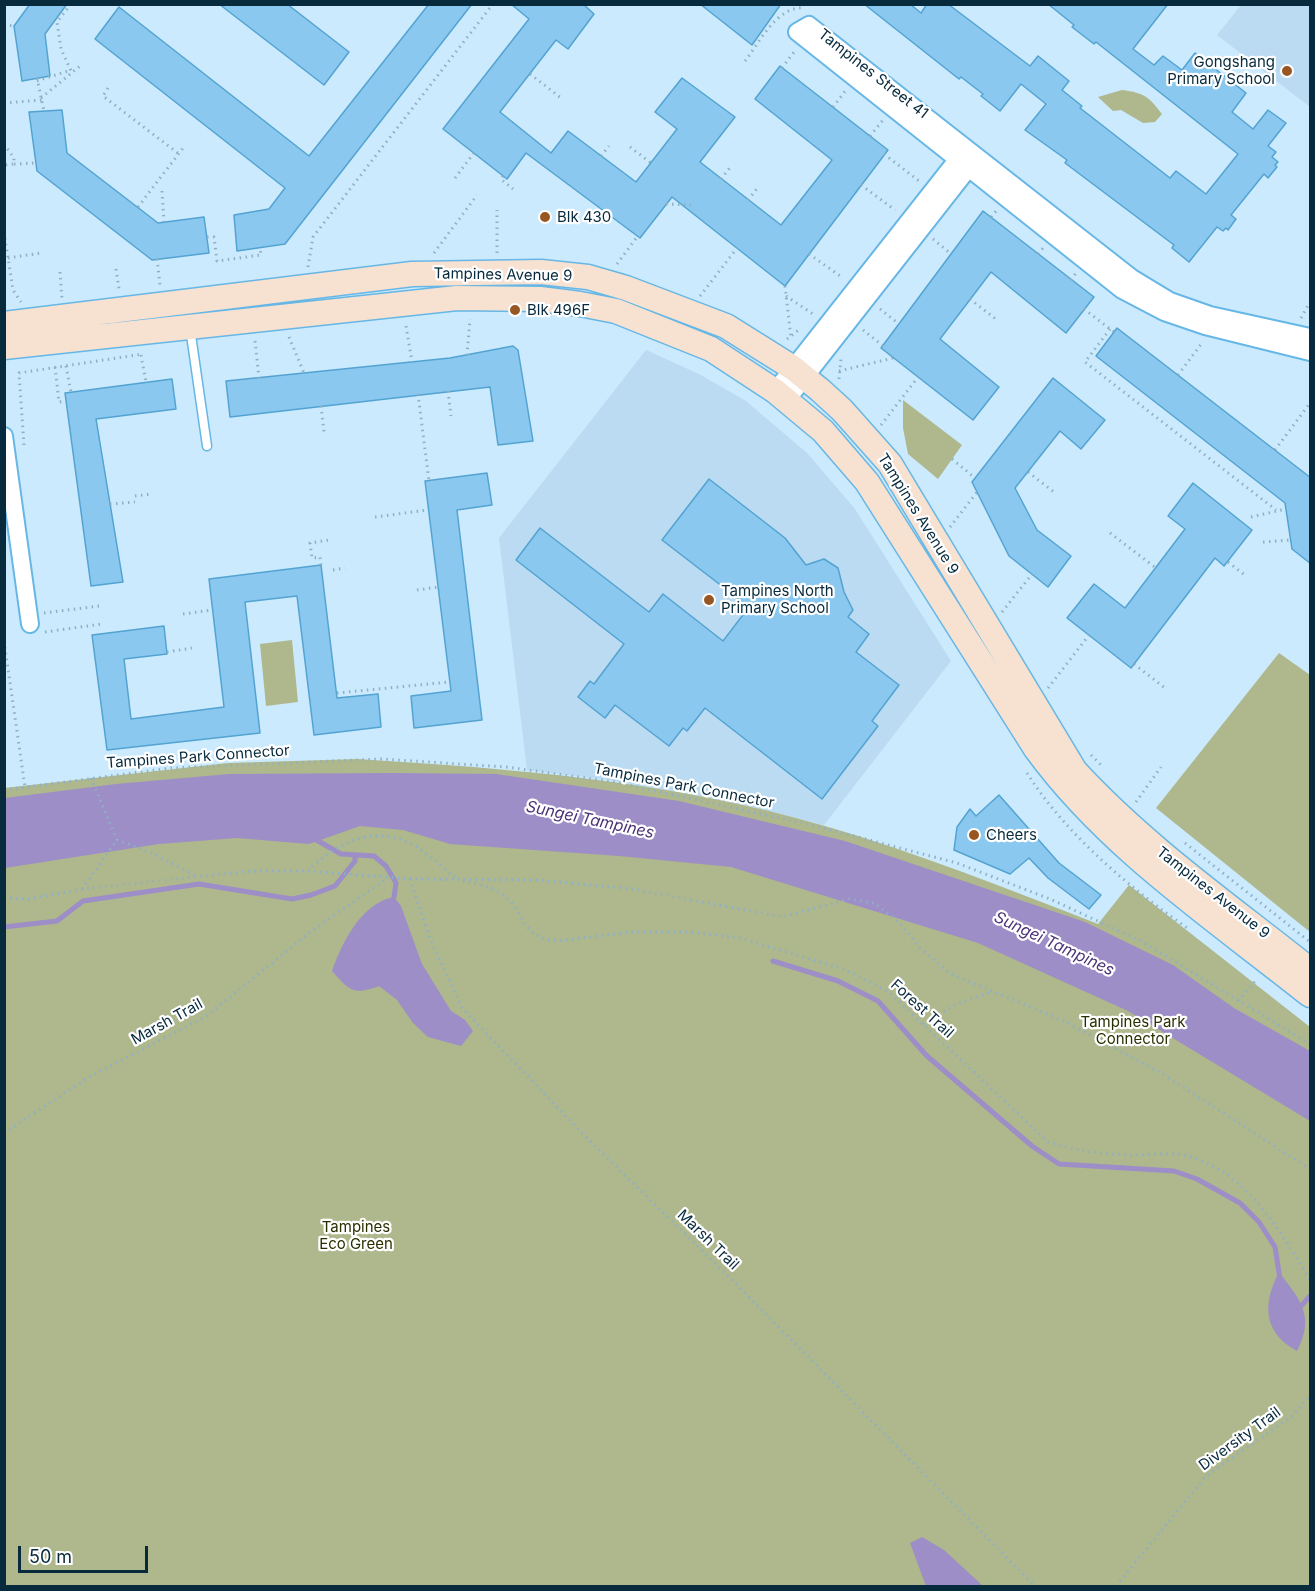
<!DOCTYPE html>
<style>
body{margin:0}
#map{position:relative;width:1315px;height:1591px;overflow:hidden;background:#cbeafd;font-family:Inter,sans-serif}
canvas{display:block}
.frame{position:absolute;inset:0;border:6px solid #072a3d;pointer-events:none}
.scale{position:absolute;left:18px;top:1546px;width:130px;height:27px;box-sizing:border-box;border:3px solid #072a3d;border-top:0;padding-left:8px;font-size:18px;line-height:21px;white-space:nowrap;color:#072a3d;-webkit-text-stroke:4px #fff;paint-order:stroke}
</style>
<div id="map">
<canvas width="1315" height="1591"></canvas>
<div class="frame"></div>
<div class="scale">50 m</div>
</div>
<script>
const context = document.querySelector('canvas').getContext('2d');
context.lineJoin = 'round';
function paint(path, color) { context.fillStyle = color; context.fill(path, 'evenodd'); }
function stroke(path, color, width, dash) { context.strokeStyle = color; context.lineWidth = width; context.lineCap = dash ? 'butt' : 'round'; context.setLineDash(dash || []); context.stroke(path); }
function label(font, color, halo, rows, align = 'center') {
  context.font = font + ' Inter,sans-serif'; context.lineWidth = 4.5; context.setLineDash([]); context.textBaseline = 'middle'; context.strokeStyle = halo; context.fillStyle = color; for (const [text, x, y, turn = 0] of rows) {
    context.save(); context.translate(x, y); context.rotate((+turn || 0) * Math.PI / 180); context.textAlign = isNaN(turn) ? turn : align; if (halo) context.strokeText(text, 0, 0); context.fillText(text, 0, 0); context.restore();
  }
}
const built = new Path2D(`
 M1241,5H1310V107L1217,35Z
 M646,350L699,374L746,401L807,453L855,509L951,661L824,825L752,807L609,780L527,770L499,538Z`);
const green = new Path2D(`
 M1122,90C1145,93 1149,97 1162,114L1155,122L1143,123L1121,110L1113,111L1098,97Z
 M903,400L962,445L938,479L908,454L903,428Z
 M292,640L298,702L266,706L260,644Z
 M1279,653L1310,675V932L1156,808Z
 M358,759C517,769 671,781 825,826C918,853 1008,889 1098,924L1129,885L1310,1027V1586H5L4,788L228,763Z`);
const water = new Path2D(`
 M392,773L496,774L679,801L845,841L1085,922L1173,965L1234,1008L1310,1051V1121L1128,1011L978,943L731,867L619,856L450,844L403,830L360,826L309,844L237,838L159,844L5,868V798L116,784L229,774Z
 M394,897L401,906L422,964L451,1011L465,1020L473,1031L461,1046L428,1037L413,1023L397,1000L379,986C353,996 349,990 332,971C342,943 361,903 394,897Z
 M1279,1272C1301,1301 1315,1316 1297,1351C1262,1332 1263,1303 1279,1272Z
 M922,1537L944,1550L983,1586H926L910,1543Z`);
const stream = new Path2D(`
 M313,838L341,854L374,856L386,866L396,883L394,897
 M4,927L57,921L83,901L199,884L292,899L311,895L335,886L355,861V856
 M773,961L838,981L878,1001L927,1056L1032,1146L1059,1164L1174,1171L1197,1179L1240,1203L1259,1222L1275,1247L1280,1279
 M1296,1307L1302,1305L1310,1296`);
const building = new Path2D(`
 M30,4H67L45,34L50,76L22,81L14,26Z
 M219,4H287L349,52L324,85Z
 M429,4H472L285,244L237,251L234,215L269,209L285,188L95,39L119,7L309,156Z
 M511,4H583L594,14L568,49L556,40L500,112L551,153L568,131L636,182L677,129L655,112L682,78L735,117L700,162L781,225L832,160L755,99L780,66L888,150L785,286L672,197L640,238L526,153L507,179L443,129L529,19Z
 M700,4H781L752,45Z
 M864,4H910L921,13L927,4H948L1030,66L1038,56L1069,81L1062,90L1082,106L1080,108L1170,178L1176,171L1206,194L1238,154L1096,42L1094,44L1072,27L1074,25L1048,4H1168L1133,49L1154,65L1163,56L1182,70L1195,53L1246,93L1232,112L1253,129L1268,110L1286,123L1268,146L1276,152L1272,157L1278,162L1275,165L1277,167L1268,178L1264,174L1231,215L1236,219L1228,230L1226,228L1223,231L1217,227L1189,262L1172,248L1174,245L1065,163L1067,160L1025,130L1046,104L1021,84L1000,111L981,96L983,94L961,77L959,79Z
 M62,110L67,153L158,223L204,217L209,253L152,260L37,171L29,112Z
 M983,211L1094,297L1066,333L991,272L940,339L999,387L973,420L881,348Z
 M1117,328L1311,478V564L1292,549L1285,503L1096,356Z
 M513,346L518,350L533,441L498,445L490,387L230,417L226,381L450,358Z
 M1053,378L1105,420L1081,449L1060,431L1015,488L1037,530L1071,556L1048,587L1009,556L972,482Z
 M172,379L176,409L96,419L123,582L91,586L65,393Z
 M487,473L492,505L457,510L482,720L414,728L411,696L451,691L425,481Z
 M709,479L785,538L806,565L824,559L838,568L844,592L853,610L848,617L869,634L856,652L899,685L872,721L878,726L822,799L705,708L687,731L683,728L669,746L615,705L605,718L578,697L590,681L594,684L624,644L516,560L540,528L649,612L663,594L723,641L749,607L662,540Z
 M1193,483L1252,530L1224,566L1215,558L1131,668L1067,618L1094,584L1125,608L1185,529L1168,516Z
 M321,565L337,698L378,694L381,727L314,735L297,596L245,602L260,733L107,750L92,635L164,626L167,654L124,659L131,719L224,707L209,579Z
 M999,795L1059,863L1101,895L1089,909L1048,878L1029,858L1010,874L954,850L957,827L970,809L976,816Z`);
const path = new Path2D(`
 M71,4L57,22L61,49L72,73
 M4,25L14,26
 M745,61C760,42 777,5 805,8
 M782,68L794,52
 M530,74L561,98
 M37,78L44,111
 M37,81L71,70
 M108,88L103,96L179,154
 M41,98L80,66
 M4,103L42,100
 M833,107L846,90
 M870,136L883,120
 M4,144L14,158V164L4,165
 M630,147L651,163
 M884,154L919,181
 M601,156L609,146
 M14,164L35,163
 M503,176L501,179L513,189
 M455,178L474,153
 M721,179L732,165
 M861,185L895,210
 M162,191L164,222
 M748,200L759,186
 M666,204L691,205
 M138,207L183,148
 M991,217L997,210
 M4,232L13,290L21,302
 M207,237H214L217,261L261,255L260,247
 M933,239L951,254
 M434,253L477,195
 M497,253V210
 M809,254L843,278
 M1038,254L1044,247
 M8,258L41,253
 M157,259L160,285
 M617,264L637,237
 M308,267L313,237L493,4
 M116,269L119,289
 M60,272L62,299
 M1071,280L1076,273
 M785,286L791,338
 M700,296L737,248
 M786,296L813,314
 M970,299L997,320
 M880,309L899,324
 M1084,309L1114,332
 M1301,318L1310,302
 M406,326L412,362
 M1110,329L1085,362L1276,510
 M863,330L883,346
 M289,337L304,373
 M787,339L800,329
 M255,341L259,378
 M141,355L146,382
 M467,355L470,319
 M66,366L71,392
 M55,367L59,402L66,401
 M839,371L893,358
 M1178,375L1202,343
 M839,379L841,359
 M448,391L451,416
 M418,394L429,481
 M321,406L324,432
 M881,425L918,377
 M24,445L19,373L143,354
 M1275,450L1310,403
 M952,459L975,478
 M1028,472L1054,492
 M135,496L152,494
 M110,504L135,502
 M375,517L428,510
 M1251,517L1286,509
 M950,527L977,492
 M1110,533L1156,568
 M1263,542L1291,540
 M1228,562L1246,576
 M321,565L320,557L312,558L310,543L329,540
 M333,570L345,568
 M417,590L438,587
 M1002,612L1032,574
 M44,613L99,606
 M183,614L212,610
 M45,632L102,624
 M4,641L25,787
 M167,652L192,648
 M1134,664L1165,688
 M1048,688L1089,635
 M337,693L449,682
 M1091,755L1103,767
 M1027,773C1067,836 1130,888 1190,930
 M91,778L117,840
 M4,790L171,768L382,759L506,767L615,782L812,825L957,863L1050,899L1141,941L1310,1044
 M1136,802L1161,767
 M1185,843L1310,942
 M308,871C339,841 375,823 417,847C431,856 444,869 457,879
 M410,879L429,936L462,1008L585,1136L731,1279L1035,1586
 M463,881C476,884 492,886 503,895C527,913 519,937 557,941L632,932H689L740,938L846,970L889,992L1048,1142C1077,1151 1108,1155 1138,1155C1150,1155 1163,1153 1175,1154C1241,1162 1279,1229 1310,1280
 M82,889L117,840L152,853L196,876
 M4,898L30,899L82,889L252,871H308L410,879L538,880L633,889L782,917L849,899L874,903L899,922L920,948L951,974L1066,1022L1161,1073L1310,1169
 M1238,1001L1257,979
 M923,1024L956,1004L991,992
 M4,1133L89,1077L205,1017L313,930L388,878
 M1116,1586L1206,1476L1292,1416L1310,1396`);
const lane = new Path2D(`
 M190,328L207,446`);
const street = new Path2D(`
 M1310,337L1210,315L1170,301L1132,278L809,25L797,32L1122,290L1164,312L1205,326L1310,352
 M775,391L964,151
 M787,400L975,160
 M4,436L30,624`);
const secondary = new Path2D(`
 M4,324L412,274L541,272L588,277L626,288L726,326L793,368L820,390L842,410L890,464L1075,771C1145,847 1230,906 1310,970
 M4,347L457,298L540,299L580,304L616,311L711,349L775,391L823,431L867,482L1036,749C1108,848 1215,919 1310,995`);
const markers = [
 [1287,71,6,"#985722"],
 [545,217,6,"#985722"],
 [515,310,6,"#985722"],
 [709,600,6,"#985722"],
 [974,835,6,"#985722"]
];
const poiNames = [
 ["Gongshang",1275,62,"right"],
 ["Primary School",1275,79,"right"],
 ["Blk 430",557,217],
 ["Blk 496F",527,310],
 ["Tampines North",721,591],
 ["Primary School",721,608],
 ["Cheers",986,835]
];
const streetNames = [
 ["Tampines Street 41",873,74,38],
 ["Tampines Avenue 9",503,275,1],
 ["Tampines Avenue 9",918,514,58],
 ["Tampines Park Connector",198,757,-4],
 ["Tampines Park Connector",684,786,11],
 ["Tampines Avenue 9",1213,893,38],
 ["Forest Trail",922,1009,42],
 ["Marsh Trail",167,1022,-29],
 ["Marsh Trail",708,1240,44],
 ["Diversity Trail",1240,1439,-36]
];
const parkNames = [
 ["Tampines Park",1133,1022],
 ["Connector",1133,1039],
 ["Tampines",356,1227],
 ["Eco Green",356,1244]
];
const waterNames = [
 ["Sungei Tampines",590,820,12],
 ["Sungei Tampines",1054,944,25]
];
paint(built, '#badbf1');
paint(green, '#afb78d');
paint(water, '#9d8ec7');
stroke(stream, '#9d8ec7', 5);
paint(building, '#8ac8ef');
stroke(building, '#53a3d2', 1.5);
stroke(lane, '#67b7e6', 11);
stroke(street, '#67b7e6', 20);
stroke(secondary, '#67b7e6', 27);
stroke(path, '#8fb0c3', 3, [1.5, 4.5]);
stroke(lane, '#fff', 8);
stroke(street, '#fff', 16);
stroke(secondary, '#f7e1d1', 24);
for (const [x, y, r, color] of markers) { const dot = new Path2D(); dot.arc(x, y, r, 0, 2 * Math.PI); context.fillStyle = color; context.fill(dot); stroke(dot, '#fff', 2); }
label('15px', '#072a3d', '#fff', poiNames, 'left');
label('15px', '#072a3d', '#fff', streetNames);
label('15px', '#2a2f00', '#fff', parkNames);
label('italic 16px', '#4a3378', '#fff', waterNames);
</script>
